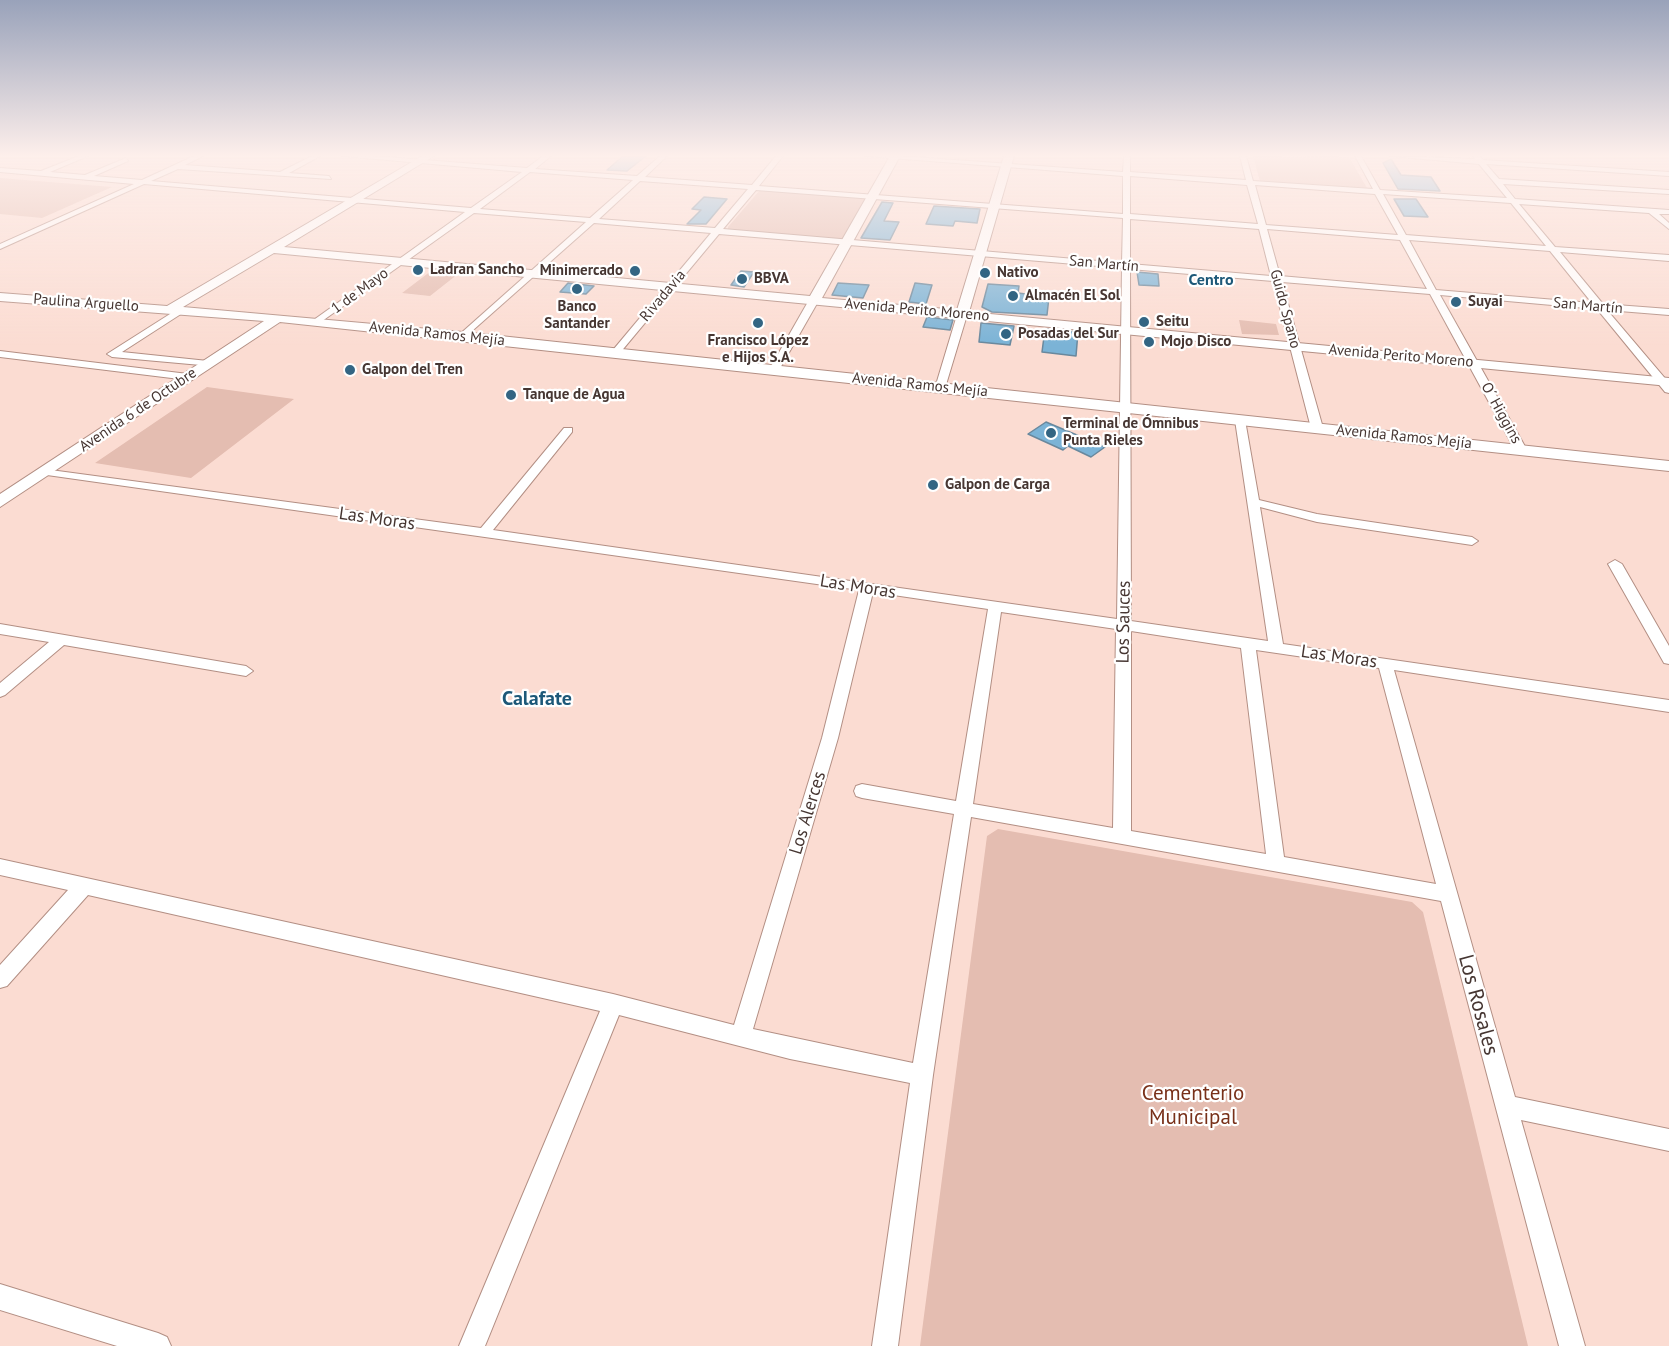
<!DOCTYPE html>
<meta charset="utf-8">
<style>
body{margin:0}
canvas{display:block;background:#fbdcd2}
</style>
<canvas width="1669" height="1346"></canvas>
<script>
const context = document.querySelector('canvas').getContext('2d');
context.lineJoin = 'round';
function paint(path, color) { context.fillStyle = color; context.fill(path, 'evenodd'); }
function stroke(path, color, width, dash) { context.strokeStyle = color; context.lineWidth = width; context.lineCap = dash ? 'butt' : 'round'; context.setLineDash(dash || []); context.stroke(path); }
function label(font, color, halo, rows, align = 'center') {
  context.font = font + ' "PT Sans",sans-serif'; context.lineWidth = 4.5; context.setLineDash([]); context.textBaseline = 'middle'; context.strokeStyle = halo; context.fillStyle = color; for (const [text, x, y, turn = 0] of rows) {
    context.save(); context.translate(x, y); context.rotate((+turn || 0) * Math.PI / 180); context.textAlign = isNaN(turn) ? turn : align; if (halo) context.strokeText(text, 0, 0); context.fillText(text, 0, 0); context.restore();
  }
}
const green = new Path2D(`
 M1253,156L1349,157L1367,188L1260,181Z
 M0,178L112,187L42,218L0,214Z
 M760,190L867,198L845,239L728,230V227Z
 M435,268L463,270L430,296L402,293Z
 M1239,320L1276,324L1279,335L1242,334Z
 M207,387L294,399L191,478L95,463Z
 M998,829L1412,902L1423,912L1528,1346H920L987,836Z`);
const building = new Path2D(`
 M623,156H646L627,171L607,170Z
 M1391,159L1401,175L1431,177L1440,191L1398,189L1383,163Z
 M704,197L727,199L706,224H687L701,210L692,209Z
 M1394,199H1416L1428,217L1404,216Z
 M882,202L893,203L884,221L899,222L890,240L861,238Z
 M934,206L980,209L977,223L955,221L953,226L926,224Z
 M741,271L754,272L744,287L731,285Z
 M1137,272L1158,274L1159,286L1139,285Z
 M568,283L594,286L586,294L560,292Z
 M838,283L869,285L863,298L832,295Z
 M915,283L932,285L926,304L909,302Z
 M988,284L1019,286L1018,293L1049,297L1047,315L992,312L982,307Z
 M927,317L953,320L950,330L923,327Z
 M981,323L1014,326L1010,345L979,342Z
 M1045,329L1078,332L1076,356L1042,352Z
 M1046,422L1091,441L1105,447L1091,457L1068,446L1063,450L1028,434Z`);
const street = new Path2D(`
 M79,156H88L50,172L85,175L126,158L128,161L94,176L142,180L194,156H203L185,165L280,172L312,156H320L289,173L329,176L331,179L178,169L151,181L471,208L522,172L342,156H373L527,168L543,156H551L535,169L637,176L660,156H667L645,177L752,185L776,156H783L759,186L1123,214V176L865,156H899L1123,172L1124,156H1130V172L1246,180L1240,156H1246L1253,181L1373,189L1355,156H1361L1380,190L1507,198L1479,164L1390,156L1475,159L1473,156H1480L1483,160L1669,172V176L1486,164L1499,179L1669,190V194L1503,184L1515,199L1669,210V214H1659L1669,223V229L1649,213L1519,204L1555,247L1669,255V261L1560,252L1603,304L1669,309V315L1607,310L1669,383V393L1665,392L1597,309L1440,295L1527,450L1521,453L1515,450L1430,294L1282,282L1323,428L1317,431L1311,428L1273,281L1130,269L1131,621L1268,641L1235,420L1240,417L1245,420L1259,500L1317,514L1472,537L1478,541L1472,545L1317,522L1260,507L1283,644L1669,700V712L1394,670L1515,1097L1669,1129V1151L1521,1120L1585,1346H1559L1441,901L971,817L933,1075L898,1346H872L910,1083L790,1059L619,1015L485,1346H459L600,1011L88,895L7,986L0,988V965L68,890L0,875V859L613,994L734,1025L822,738L859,590L47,475L43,473V469L481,528L564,428H572V432L493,530L1117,619L1122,268L719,234L619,354L616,355L611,352L613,350L711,233L594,223L463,339L458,336L460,334L586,222L474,213L318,324L313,321L315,319L465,212L144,184L0,249V244L134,184L0,172V168L41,171ZM530,172L633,180L590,218L480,209ZM1130,176L1247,185L1258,224L1130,214ZM640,181L748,189L715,228L599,219ZM1255,185L1375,194L1398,235L1266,225ZM756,190L1123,218L1122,263L723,229ZM1383,194L1511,203L1546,246L1406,235ZM1130,219L1259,229L1271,276L1130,264ZM1267,229L1400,240L1427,289L1280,276ZM1409,240L1550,251L1592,303L1436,290ZM873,592L988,609L956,801L862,784L856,786L854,791L856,796L862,798L954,814L913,1063L753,1029L838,738ZM1001,612L1116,629L1113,828L973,804ZM1131,631L1241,648L1266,854L1131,831ZM1256,650L1379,668L1436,884L1284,857Z
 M814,297L819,300L779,370L770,372L769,370L809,300Z
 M181,307L186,310L184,312L122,352L208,361L212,362V366L112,357L107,354Z
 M962,312L967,315L945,388L936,390L935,388L957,315Z
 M0,351L188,374L193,377L188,380L0,357Z
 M1615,560L1622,564L1669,646V664L1664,663L1608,564Z
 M0,624L246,666L253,671L246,676L64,645L5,695L0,697V683L49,642L0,634Z
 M0,1284L158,1333L167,1337L171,1346H117L0,1310Z`);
const secondary = new Path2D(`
 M422,156H434L284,247L810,296L890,156H900L822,298L957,310L1004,156H1014L969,312L1669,378V386L274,253L183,307L463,332L1669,461V471L280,322L0,507V494L264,321L0,301V293L167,306Z`);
const markers = [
 [418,270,6,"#336583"],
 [635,271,6,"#336583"],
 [985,273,6,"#336583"],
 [742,279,6,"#336583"],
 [577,289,6,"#336583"],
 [1013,296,6,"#336583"],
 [1456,302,6,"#336583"],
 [1144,322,6,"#336583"],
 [758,323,6,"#336583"],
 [1006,334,6,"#336583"],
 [1149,342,6,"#336583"],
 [350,370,6,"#336583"],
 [511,395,6,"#336583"],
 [1051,433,6,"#336583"],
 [933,485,6,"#336583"]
];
const farStreetnames = [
 ["San Martín",1104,264,5],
 ["1 de Mayo",360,291,-36],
 ["Rivadavia",663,296,-50],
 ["Paulina Arguello",86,303,4],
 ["San Martín",1588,306,5],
 ["Guido Spano",1285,309,75],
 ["Avenida Perito Moreno",917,310,5],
 ["Avenida Ramos Mejía",437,334,6],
 ["Avenida Perito Moreno",1401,356,5],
 ["Avenida Ramos Mejía",920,385,6],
 ["Avenida 6 de Octubre",138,410,-34],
 ["O´ Higgins",1501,413,61],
 ["Avenida Ramos Mejía",1404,437,6]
];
const farPoinames = [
 ["Ladran Sancho",430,270],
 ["Minimercado",623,271,"right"],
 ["Nativo",997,273],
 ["BBVA",754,279],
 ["Almacén El Sol",1025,296],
 ["Suyai",1468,302],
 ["Banco",577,307,"center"],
 ["Santander",577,324,"center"],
 ["Seitu",1156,322],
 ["Posadas del Sur",1018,334],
 ["Francisco López",758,341,"center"],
 ["e Hijos S.A.",758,358,"center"],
 ["Mojo Disco",1161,342],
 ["Galpon del Tren",362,370],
 ["Tanque de Agua",523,395],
 ["Terminal de Ómnibus",1063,424],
 ["Punta Rieles",1063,441],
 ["Galpon de Carga",945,485]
];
const farNeighbourhoodnames = [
 ["Centro",1211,280]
];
const streetNames = [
 ["Las Moras",377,519,8],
 ["Las Moras",858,587,9],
 ["Los Sauces",1124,622,-89],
 ["Las Moras",1339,657,8],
 ["Los Alerces",808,813,-73]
];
const neighbourhoodNames = [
 ["Calafate",537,699]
];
const nearStreetnames = [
 ["Los Rosales",1478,1005,75]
];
const nearParknames = [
 ["Cementerio",1193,1094],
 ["Municipal",1193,1118]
];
paint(green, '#e4bdb1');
paint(building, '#7bb3d6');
stroke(building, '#69889d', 1.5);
stroke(street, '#b38f84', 2);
stroke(secondary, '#b38f84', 2);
paint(street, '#fff');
paint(secondary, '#fff');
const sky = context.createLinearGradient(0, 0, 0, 345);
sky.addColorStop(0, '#99a2ba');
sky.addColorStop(0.45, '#fdefeb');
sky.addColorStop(1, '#fdefeb00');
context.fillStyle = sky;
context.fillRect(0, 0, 1669, 345);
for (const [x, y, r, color] of markers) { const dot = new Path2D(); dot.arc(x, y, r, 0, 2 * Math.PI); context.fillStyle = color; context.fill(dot); stroke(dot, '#fff', 2); }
label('15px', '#463632', '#fff', farStreetnames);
label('bold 15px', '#463632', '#fff', farPoinames, 'left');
label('bold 16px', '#1d5878', '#fff', farNeighbourhoodnames);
label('18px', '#463632', '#fff', streetNames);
label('bold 20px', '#1d5878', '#fff', neighbourhoodNames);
label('21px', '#463632', '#fff', nearStreetnames);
label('21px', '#783019', '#fff', nearParknames);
</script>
